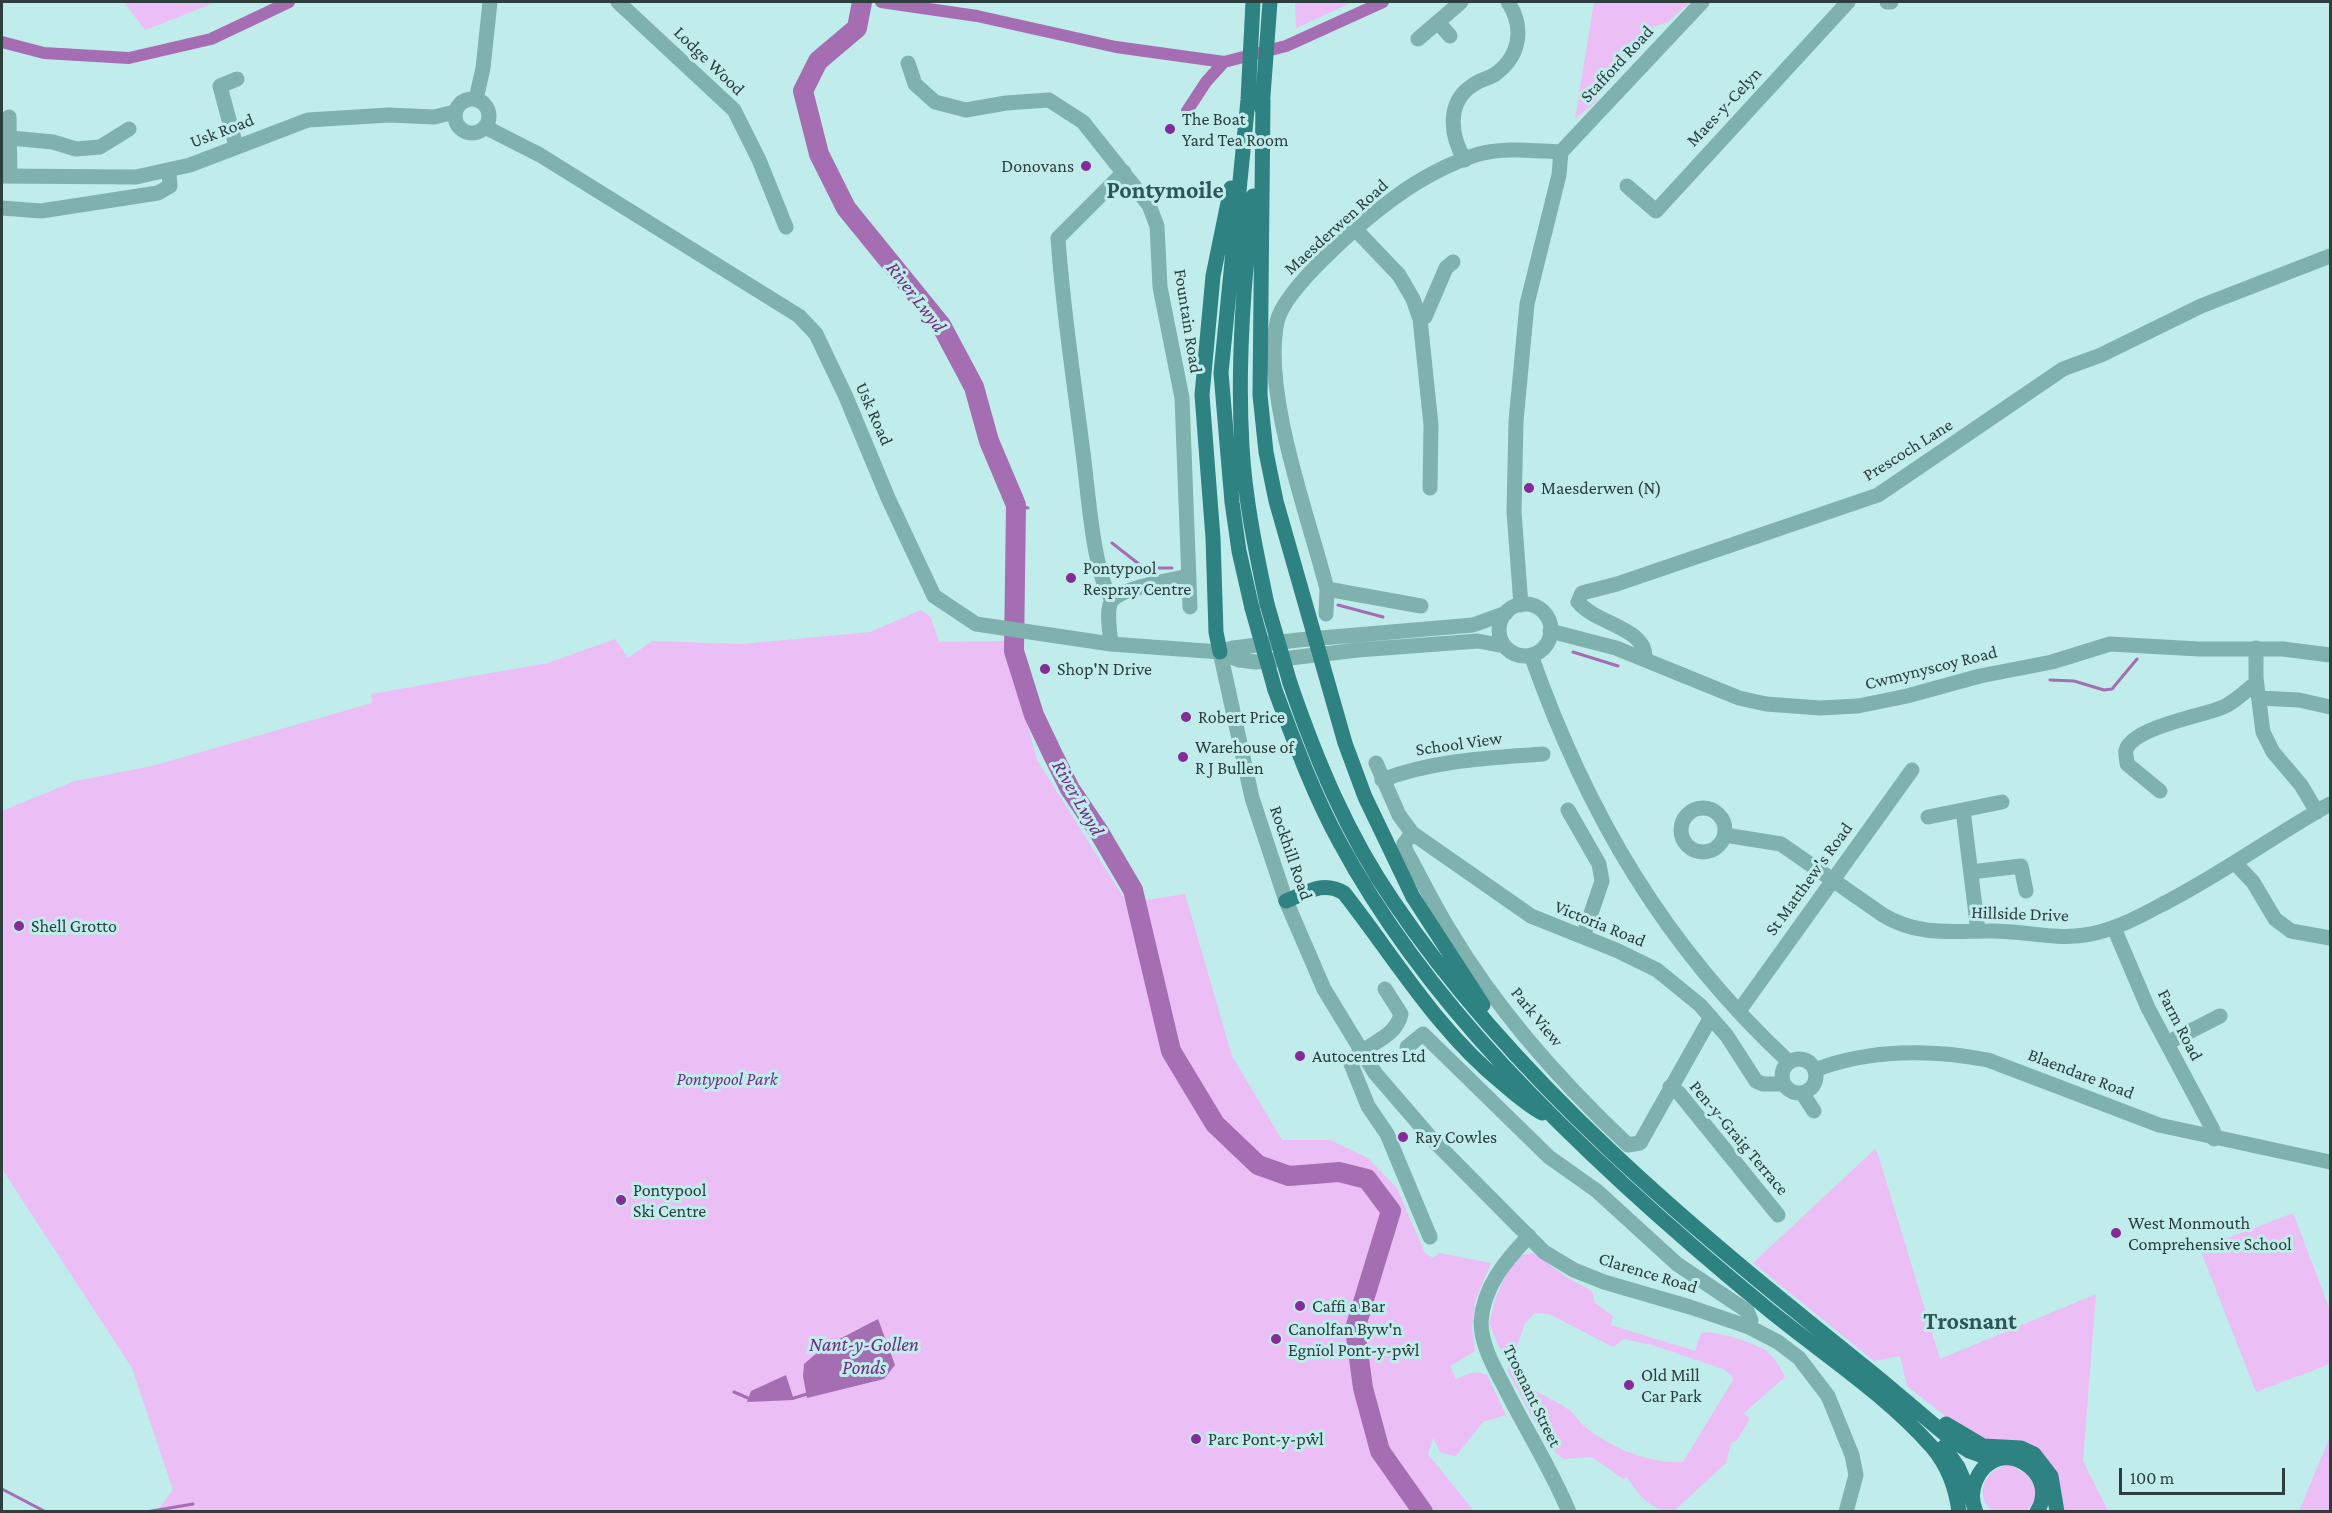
<!DOCTYPE html>
<meta charset="utf-8">
<style>
body{margin:0}
#map{position:relative;width:2332px;height:1513px;overflow:hidden;background:#c0edeb;font-family:"Crimson Pro",serif}
canvas{display:block}
.frame{position:absolute;inset:0;border:3px solid #2c3e3d;pointer-events:none}
.scale{position:absolute;left:2119px;top:1468px;width:166px;height:27px;box-sizing:border-box;border:3px solid #2c3e3d;border-top:0;padding-left:8px;font-size:18px;line-height:21px;white-space:nowrap;color:#2c3e3d;-webkit-text-stroke:4px #c0edeb;paint-order:stroke}
</style>
<div id="map">
<canvas width="2332" height="1513"></canvas>
<div class="frame"></div>
<div class="scale">100 m</div>
</div>
<script>
const context = document.querySelector('canvas').getContext('2d');
context.lineJoin = 'round';
function paint(path, color) { context.fillStyle = color; context.fill(path, 'evenodd'); }
function stroke(path, color, width, dash) { context.strokeStyle = color; context.lineWidth = width; context.lineCap = dash ? 'butt' : 'round'; context.setLineDash(dash || []); context.stroke(path); }
function label(font, color, halo, rows, align = 'center') {
  context.font = font + ' "Crimson Pro",serif'; context.lineWidth = 6; context.setLineDash([]); context.textBaseline = 'middle'; context.strokeStyle = halo; context.fillStyle = color; for (const [text, x, y, turn = 0] of rows) {
    context.save(); context.translate(x, y); context.rotate((+turn || 0) * Math.PI / 180); context.textAlign = isNaN(turn) ? turn : align; if (halo) context.strokeText(text, 0, 0); context.fillText(text, 0, 0); context.restore();
  }
}
const green = new Path2D(`
 M124,2H217L145,30Z
 M1295,2H1353L1296,28Z
 M1594,2H1690L1668,22L1653,27L1598,90L1596,102L1575,119Z
 M921,610L931,618L939,642L1005,641L1037,760L1127,903L1185,894L1232,1056L1282,1140H1330L1368,1158L1397,1188L1425,1253L1433,1258L1439,1253L1491,1263L1475,1301L1472,1326L1475,1351L1450,1366L1456,1379C1466,1375 1476,1369 1487,1375L1506,1415L1483,1422L1456,1456L1441,1453L1433,1438L1428,1454L1474,1511H157L173,1490L132,1368L2,1169V811L75,781L152,766L372,703L371,694L548,663L615,639L628,658L652,641L742,644L870,632Z
 M1876,1148L1940,1359L2096,1294L2083,1461L2108,1511H2057L2053,1497L1985,1440L1958,1426L1907,1386L1900,1356L1874,1361L1753,1263Z
 M2293,1213L2330,1310V1364L2256,1392L2200,1249Z
 M1534,1253L1566,1277L1592,1291L1595,1303L1613,1316L1611,1325L1695,1351L1701,1333C1715,1330 1751,1342 1765,1350C1774,1356 1780,1367 1785,1377L1744,1413L1750,1419L1737,1440L1731,1443L1726,1463L1674,1511C1651,1511 1639,1496 1627,1477L1623,1479L1592,1457L1564,1459L1548,1447L1507,1370L1515,1363C1524,1393 1548,1394 1569,1410C1574,1413 1577,1419 1581,1423C1607,1447 1649,1464 1683,1462L1733,1380L1732,1376L1723,1369L1652,1345L1624,1339L1613,1347L1549,1314L1535,1313L1525,1323L1516,1349L1501,1351L1489,1324L1496,1297L1509,1268L1522,1255Z
 M2330,1437V1511H2299Z
 M2008,1465C2029,1472 2048,1492 2026,1511H1991C1975,1492 1984,1470 2008,1465Z`);
const water = new Path2D(`
 M878,1319L895,1365L884,1379L807,1398L803,1376L804,1364L824,1347Z
 M786,1375L794,1400L747,1402L751,1391Z`);
const stream = new Path2D(`
 M1016,505L1028,508
 M1112,543L1144,568H1172
 M1338,605L1383,617
 M1573,652L1618,666
 M2050,680L2074,681L2104,690L2112,689L2137,659
 M734,1392L748,1398
 M794,1398L807,1394
 M2,1489L46,1512
 M146,1512L193,1504`);
const canal = new Path2D(`
 M881,2L977,16L1116,47L1224,62L1286,46L1383,2
 M2,42L44,53L129,58L211,39L289,2
 M1187,111L1206,82L1224,62`);
const river = new Path2D(`
 M862,2L857,28L818,61L803,91L819,154L846,208L941,325L974,387L989,441L1016,505L1014,651L1034,715L1053,755L1070,789L1099,832L1133,890L1171,1051L1215,1124L1258,1165L1289,1176L1339,1172L1367,1179L1391,1211L1355,1329L1363,1388L1380,1451L1423,1512`);
const minor = new Path2D(`
 M618,2L734,110L759,160L786,227
 M1887,2H1891
 M1438,22L1450,36
 M1418,39L1461,2
 M908,63L915,84L935,102L966,110L1006,103L1049,100L1083,122L1149,205L1157,226L1160,287L1182,398L1190,607
 M476,99L483,68L490,2
 M455 116a17 17 0 1 1 34 0a17 17 0 1 1-34 0Z
 M9,117L10,176
 M485,127L540,155L799,316L816,334L846,397L888,498L934,596L976,624L1111,644L1220,652L1239,660L1256,662L1358,650L1478,641L1504,646
 M11,138L53,142L76,149L100,147L129,129
 M236,146L220,86L237,79
 M1561,152L1702,2
 M1465,160C1450,136 1446,102 1473,85C1479,80 1487,79 1494,75C1520,57 1525,28 1508,2
 M2,176L136,177L190,165L308,120L389,115L434,117L455,112
 M1627,186L1656,211L1848,2
 M2,208L41,211L158,193L170,186L169,171
 M1356,230L1399,275L1413,299L1420,319L1431,425L1430,488
 M1420,319L1425,317L1446,268L1453,262
 M1112,599C1094,577 1088,492 1084,461C1075,387 1063,313 1058,238L1124,172
 M1499 630a26 26 0 1 1 52 0a26 26 0 1 1-52 0Z
 M1521,605L1514,512L1516,421L1527,304L1559,175L1561,152
 M1421,606L1327,589C1309,518 1262,393 1277,322C1284,288 1365,219 1394,198C1418,180 1451,162 1479,154C1506,147 1534,151 1561,152
 M1326,614L1327,589
 M1550,631L1616,648L1739,698L1766,704L1820,708L1858,706L1907,696L1980,676L2052,662L2110,644L2199,649H2283L2330,655
 M1111,644C1110,633 1106,612 1111,602C1118,588 1173,580 1189,576
 M2256,648V678L2263,732L2273,752L2301,785L2317,812
 M1220,652L1252,798L1286,901L1324,989L1375,1073L1431,1138L1544,1252L1574,1270L1604,1282L1690,1307L1749,1327L1778,1342L1799,1358L1828,1396L1852,1455L1856,1475L1846,1512
 M1220,652L1233,648L1298,640L1473,625L1506,613
 M1531,655C1587,814 1665,947 1789,1062
 M1645,658C1647,628 1596,624 1578,602L1582,593L1617,584L1878,495L2063,369L2101,355L2201,306L2330,256
 M2259,698L2299,700L2330,707
 M1376,763L1399,815L1412,833L1404,844L1406,851C1421,878 1434,905 1450,931C1497,1010 1561,1082 1628,1145L1640,1143L1711,1017
 M1382,780C1433,760 1490,758 1543,754
 M2160,791L2127,764C2127,760 2125,753 2126,750C2133,728 2199,716 2218,709C2232,705 2245,691 2256,683
 M1681 830a22 22 0 1 1 44 0a22 22 0 1 1-44 0Z
 M1568,810L1599,864L1602,881L1583,937
 M1963,810L1978,931
 M1928,817L2002,802
 M1412,833L1531,916L1616,950L1657,970L1700,1005L1727,1036L1756,1081L1763,1084H1783
 M1725,835L1781,844L1883,915C1917,936 1951,931 1989,931C2020,930 2054,940 2085,935C2112,931 2137,918 2161,905C2220,875 2273,836 2330,804
 M2235,863L2253,882L2275,919L2291,931L2330,938
 M1971,872L2021,866L2026,891
 M2114,928L2148,1008L2213,1130L2214,1139
 M1385,989L1401,1014C1395,1041 1362,1043 1351,1064L1368,1106L1387,1134L1430,1237
 M1739,1011L1912,770
 M2167,1043L2220,1016
 M1407,1047L1423,1034L1549,1157L1597,1191L1677,1264L1747,1311L1751,1320L1749,1327
 M1782 1076a17 17 0 1 1 34 0a17 17 0 1 1-34 0Z
 M1815,1070C1869,1049 1931,1049 1988,1060L2159,1125L2330,1162
 M1670,1087L1679,1093L1778,1215
 M1802,1093L1814,1111
 M1529,1236C1506,1260 1483,1287 1481,1322C1481,1347 1497,1372 1508,1394C1528,1433 1552,1471 1569,1512`);
const major = new Path2D(`
 M1263,100L1260,395L1266,452L1276,501L1345,743L1365,797L1413,897L1483,1005
 M1262,109L1270,2
 M1253,196C1244,279 1237,363 1242,447C1245,500 1256,552 1267,604
 M1252,608L1239,551L1232,502L1221,373L1248,100L1253,2
 M1220,652L1216,632L1213,538L1202,395L1213,276L1231,188
 M1290,683C1316,759 1347,834 1393,901C1516,1083 1690,1227 1860,1363C1892,1388 1922,1416 1955,1442L1969,1451L1994,1460
 M1275,690C1294,741 1313,793 1339,841C1383,923 1440,997 1503,1065C1585,1153 1676,1234 1769,1310C1823,1354 1885,1394 1932,1447C1948,1466 1956,1487 1959,1512
 M1286,901C1306,893 1323,880 1344,893C1395,958 1437,1030 1502,1083C1515,1094 1527,1105 1542,1113
 M1946,1424L1983,1446L2021,1448L2034,1454L2051,1476L2057,1512
 M1944,1447L1958,1467L1972,1500
 M1976,1512C1971,1501 1971,1491 1976,1480C1997,1432 2062,1471 2037,1512`);
const majorBridge = new Path2D(`
 M1267,604L1290,683
 M1252,608L1275,690`);
const markers = [
 [1170,129,6,"#852b98"],
 [1086,166,6,"#852b98"],
 [1529,488,6,"#852b98"],
 [1071,578,6,"#852b98"],
 [1045,669,6,"#852b98"],
 [1186,717,6,"#852b98"],
 [1183,757,6,"#852b98"],
 [19,926,6,"#852b98"],
 [1300,1056,6,"#852b98"],
 [1403,1137,6,"#852b98"],
 [621,1200,6,"#852b98"],
 [2116,1233,6,"#852b98"],
 [1300,1306,6,"#852b98"],
 [1276,1339,6,"#852b98"],
 [1629,1385,6,"#852b98"],
 [1196,1439,6,"#852b98"]
];
const streetNames = [
 ["Lodge Wood",709,61,44],
 ["Stafford Road",1617,64,-47],
 ["Maes-y-Celyn",1724,107,-47],
 ["Usk Road",222,131,-21],
 ["Maesderwen Road",1336,227,-42],
 ["Fountain Road",1188,321,81],
 ["Usk Road",874,414,66],
 ["Prescoch Lane",1908,450,-32],
 ["Cwmynyscoy Road",1931,668,-14],
 ["School View",1459,744,-8],
 ["Rockhill Road",1291,853,71],
 ["St Matthew's Road",1809,879,-54],
 ["Hillside Drive",2020,914,2],
 ["Victoria Road",1600,924,22],
 ["Park View",1537,1017,51],
 ["Farm Road",2180,1025,63],
 ["Blaendare Road",2081,1074,21],
 ["Pen-y-Graig Terrace",1739,1138,50],
 ["Clarence Road",1648,1273,17],
 ["Trosnant Street",1532,1396,64]
];
const poiNames = [
 ["The Boat",1182,119],
 ["Yard Tea Room",1182,140],
 ["Donovans",1074,166,"right"],
 ["Maesderwen (N)",1541,488],
 ["Pontypool",1083,568],
 ["Respray Centre",1083,589],
 ["Shop'N Drive",1057,669],
 ["Robert Price",1198,717],
 ["Warehouse of",1195,747],
 ["R J Bullen",1195,768],
 ["Shell Grotto",31,926],
 ["Autocentres Ltd",1312,1056],
 ["Ray Cowles",1415,1137],
 ["Pontypool",633,1190],
 ["Ski Centre",633,1211],
 ["West Monmouth",2128,1223],
 ["Comprehensive School",2128,1244],
 ["Caffi a Bar",1312,1306],
 ["Canolfan Byw'n",1288,1329],
 ["Egnïol Pont-y-pŵl",1288,1350],
 ["Old Mill",1641,1375],
 ["Car Park",1641,1396],
 ["Parc Pont-y-pŵl",1208,1439]
];
const parkNames = [
 ["Pontypool Park",727,1079]
];
const waterNames = [
 ["River Lwyd",916,297,52],
 ["River Lwyd",1078,798,60],
 ["Nant-y-Gollen",864,1345],
 ["Ponds",864,1368]
];
const districtNames = [
 ["Pontymoile",1165,191],
 ["Trosnant",1970,1322]
];
paint(green, '#ebbef5');
paint(water, '#a56eb2');
stroke(stream, '#a56eb2', 3);
stroke(canal, '#a56eb2', 12);
stroke(river, '#a56eb2', 20);
stroke(minor, '#7fb1af', 15);
stroke(major, '#2e8281', 15);
stroke(majorBridge, '#2e8281', 15);
for (const [x, y, r, color] of markers) { const dot = new Path2D(); dot.arc(x, y, r, 0, 2 * Math.PI); context.fillStyle = color; context.fill(dot); stroke(dot, '#c0edeb', 2); }
label('18px', '#2c3e3d', '#c0edeb', streetNames);
label('18px', '#2c3e3d', '#c0edeb', poiNames, 'left');
label('italic 18px', '#722e81', '#c0edeb', parkNames);
label('italic 20px', '#6f2b7e', '#c0edeb', waterNames);
label('bold 24px', '#2d5756', '#c0edeb', districtNames);
</script>
